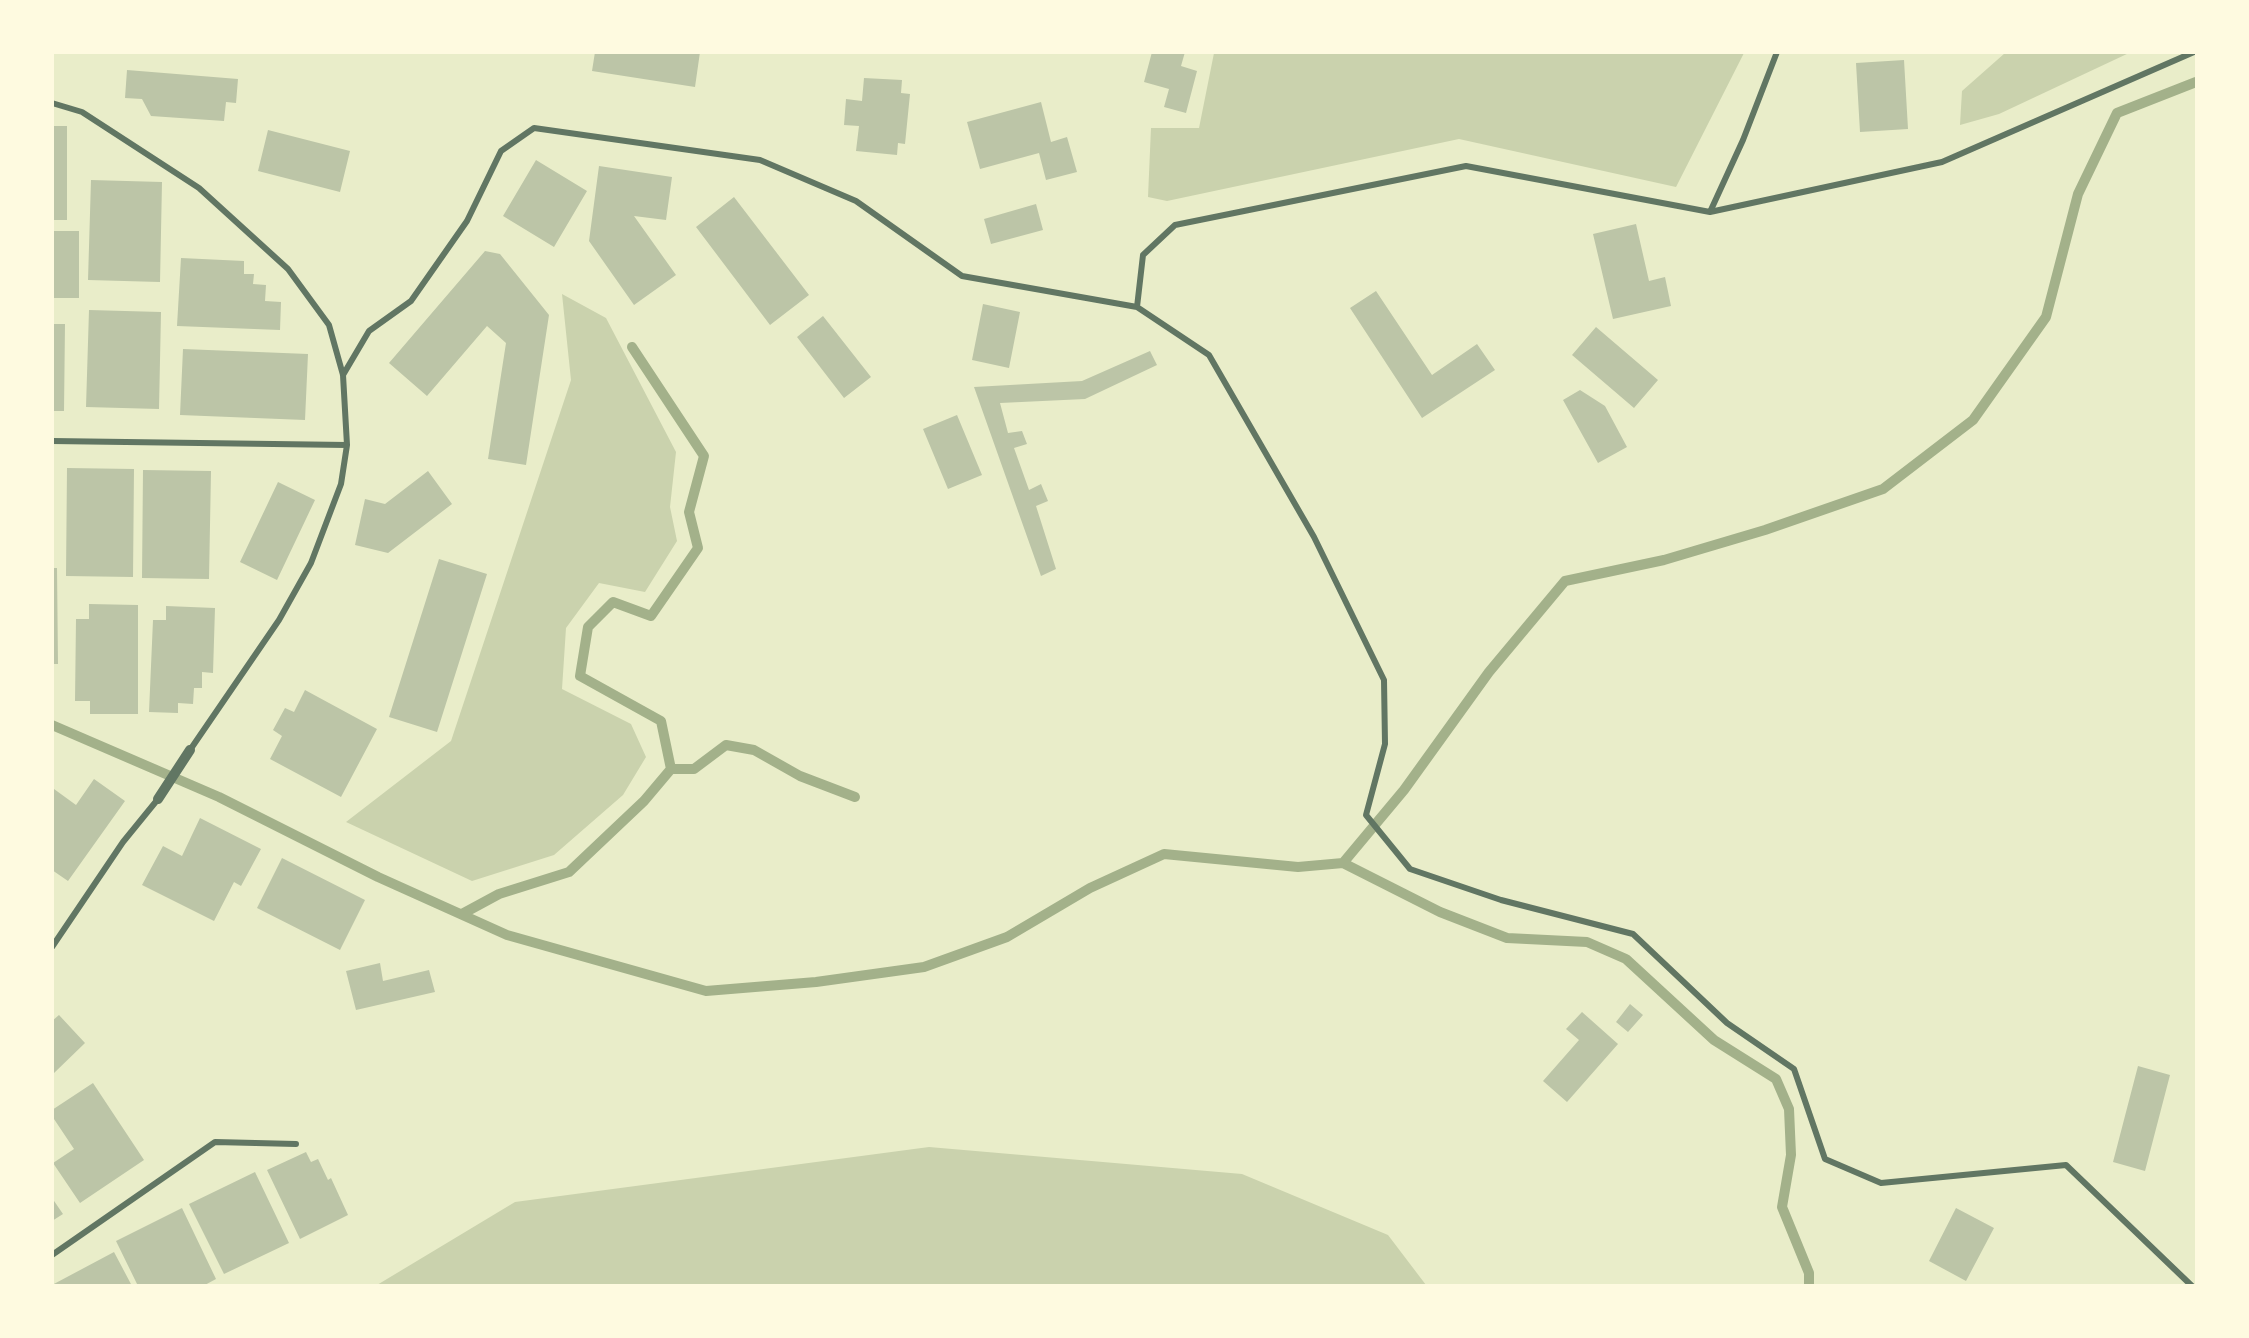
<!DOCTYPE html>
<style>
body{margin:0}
#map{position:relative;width:2249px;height:1338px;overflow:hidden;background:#e9edc9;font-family:"Public Sans",sans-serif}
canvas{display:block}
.frame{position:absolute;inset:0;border:54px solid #fefae0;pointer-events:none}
</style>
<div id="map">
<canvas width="2249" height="1338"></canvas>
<div class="frame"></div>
</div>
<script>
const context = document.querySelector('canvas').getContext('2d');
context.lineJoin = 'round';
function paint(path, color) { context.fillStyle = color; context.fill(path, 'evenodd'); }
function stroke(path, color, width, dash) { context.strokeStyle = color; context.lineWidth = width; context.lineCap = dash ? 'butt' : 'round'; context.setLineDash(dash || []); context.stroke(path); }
const green = new Path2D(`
 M1214,53V52L1744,53L1676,187L1459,139L1167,201L1148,197L1151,128H1199Z
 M2005,53V52L2129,53L1999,114L1960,125L1962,91Z
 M562,294L606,318L676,452L670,507L677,541L645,592L599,583L566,628L562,689L631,724L646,757L623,795L554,855L472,881L346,822L451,741L571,380Z
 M929,1147L1242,1174L1388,1235L1426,1285H377L515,1202Z`);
const stream = new Path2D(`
 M52,725L219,797L378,877L507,935L706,991L816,982L924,967L1007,937L1090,888L1164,854L1298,867L1343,863L1440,912L1507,938L1587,942L1626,959L1714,1040L1776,1079L1789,1109L1791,1155L1782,1207L1809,1273V1286
 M671,769H694L726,745L754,750L800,776L855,797
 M1343,863L1404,790L1489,672L1565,581L1664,560L1765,530L1883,489L1973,420L2046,317L2078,194L2117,113L2196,82
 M462,914L499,894L569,872L644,801L671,769L661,721L580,676L588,627L613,602L651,616L698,548L689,512L704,456L632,347`);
const building = new Path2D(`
 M595,52H700L695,87L592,71Z
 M1152,52H1185L1181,66L1197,71L1186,113L1164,107L1169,89L1144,82Z
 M1904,60L1908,129L1860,132L1856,63Z
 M127,70L238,79L236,103L226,102L224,121L151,116L142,99L125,98Z
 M864,78L902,80L901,93L910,94L905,144L898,143L897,155L856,151L859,126L844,125L846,99L862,101Z
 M1041,102L1051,142L1067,137L1077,172L1046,180L1039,153L980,169L967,122Z
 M52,126H67V220H52Z
 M268,130L350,151L340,192L258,171Z
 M536,160L587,191L554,247L503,216Z
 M599,166L672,177L666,220L634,216L676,275L634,305L589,241Z
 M91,180L162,182L160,282L88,280Z
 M734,197L809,295L770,325L696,227Z
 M1036,204L1043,230L991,244L984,219Z
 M1636,224L1649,281L1665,277L1671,306L1613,319L1593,234Z
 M52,231H79V298H52Z
 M485,251L500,254L549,315L526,465L488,459L506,343L487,326L427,396L389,363Z
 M181,258L244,261V274H254L253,284L266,285L265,301L281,302L280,330L177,326Z
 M1376,291L1432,375L1477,344L1495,370L1422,418L1350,308Z
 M983,304L1020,312L1009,368L972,360Z
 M89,310L161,312L159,409L86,407Z
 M823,316L871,377L844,398L797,337Z
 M52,324H65L64,411H52Z
 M1596,327L1658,380L1634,408L1572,355Z
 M183,349L308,354L305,420L180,415Z
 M1150,351L1157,365L1085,399L1000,403L1008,433L1022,431L1027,444L1014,448L1029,490L1041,484L1048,501L1036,506L1056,569L1041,576L974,387L1082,381Z
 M1580,390L1605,406L1627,447L1598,463L1563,400Z
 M957,415L982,475L948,489L923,429Z
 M67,468L134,469L133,577L66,576Z
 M143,470L211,471L209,579L142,578Z
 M428,471L452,504L388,553L355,545L365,499L385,504Z
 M278,482L315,500L277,580L240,562Z
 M439,559L487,574L437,732L389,717Z
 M52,568H57L58,664H52Z
 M89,604L138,605V714H90V701H75L76,619H89Z
 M166,606L215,608L213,673L202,672V688H194L193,704L178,703V713L149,712L153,620H166Z
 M305,690L377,729L341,797L270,759L282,736L273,730L285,708L294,712Z
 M94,779L125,801L68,881L52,870V792L54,789L76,805Z
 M200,818L261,849L241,886L234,882L214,921L142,885L163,846L182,856Z
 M282,858L365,900L340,950L257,908Z
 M380,963L383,981L429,970L435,992L356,1010L346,971Z
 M1630,1004L1643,1015L1628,1032L1616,1022Z
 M1582,1012L1618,1044L1567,1102L1543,1081L1579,1040L1566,1029Z
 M59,1015L85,1043L52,1075V1021Z
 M2138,1066L2170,1075L2145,1171L2113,1162Z
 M93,1083L144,1160L80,1203L53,1163L74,1149L52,1116V1110Z
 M306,1152L311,1162L318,1159L328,1180L331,1178L348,1215L300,1239L267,1170Z
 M255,1172L289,1243L224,1274L189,1204Z
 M52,1198L63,1214L52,1221Z
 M182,1208L216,1279L203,1286H138L116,1241Z
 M1956,1208L1994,1228L1966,1281L1929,1261Z
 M114,1252L132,1286H52V1285Z`);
const minor = new Path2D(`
 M52,103L82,112L199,188L288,269L329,325L343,375L347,445L341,484L311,563L279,620L190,750
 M1710,212L1743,140L1777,52
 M1137,307L1209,355L1314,537L1384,680L1385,744L1366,815L1410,869L1501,900L1633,934L1727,1023L1794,1069L1825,1159L1881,1183L2066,1165L2192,1286
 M343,375L369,331L411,301L467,221L501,151L534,128L760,160L856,201L962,276L1137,307L1143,255L1175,225L1466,166L1710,212L1942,162L2194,52
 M52,441L347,445
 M52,947L123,842L158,799
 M52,1255L215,1142L296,1144`);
const tertiary = new Path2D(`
 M158,799L190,750`);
paint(green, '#cad2ad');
stroke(stream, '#a3b18a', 10);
paint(building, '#bcc5a7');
stroke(minor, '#617663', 6);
stroke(tertiary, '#617663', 10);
</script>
